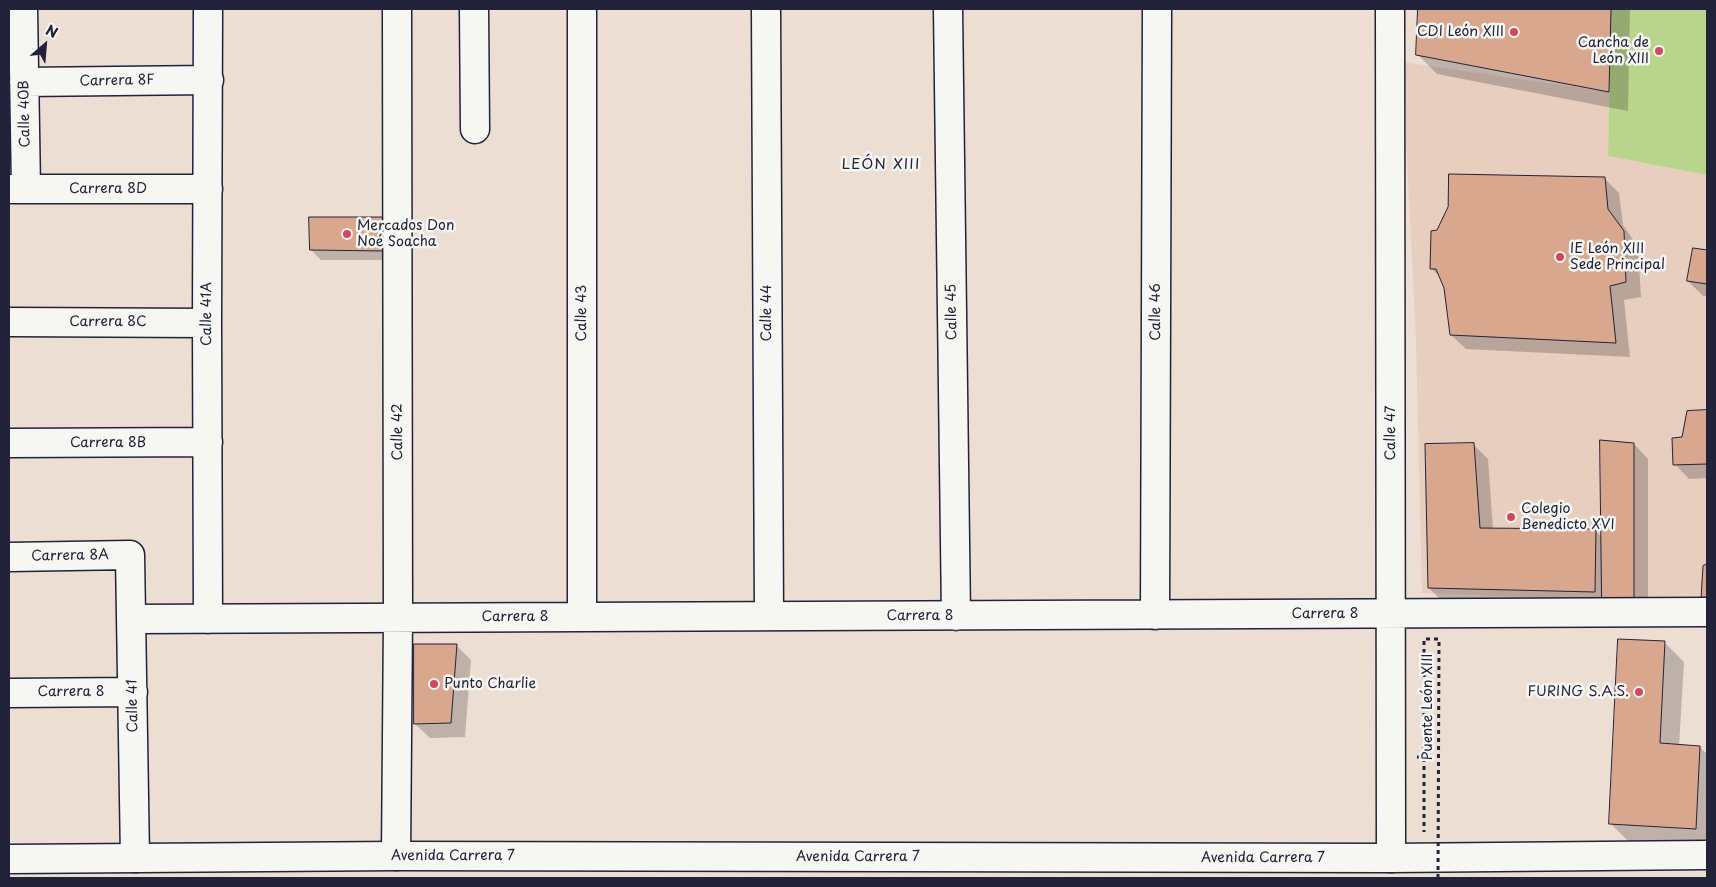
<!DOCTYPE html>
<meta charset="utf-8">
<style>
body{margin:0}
#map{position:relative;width:1716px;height:887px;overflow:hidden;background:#edded4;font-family:"Playpen Sans",sans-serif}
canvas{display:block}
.frame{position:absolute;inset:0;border:10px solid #22223b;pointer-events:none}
.north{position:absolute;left:20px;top:20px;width:50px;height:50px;-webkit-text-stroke:4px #f6f6f2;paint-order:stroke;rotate:27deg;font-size:14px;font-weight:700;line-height:20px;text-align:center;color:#22223b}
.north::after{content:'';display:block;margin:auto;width:18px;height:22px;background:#22223b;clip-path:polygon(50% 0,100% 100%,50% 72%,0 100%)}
</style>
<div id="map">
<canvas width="1716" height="887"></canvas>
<div class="frame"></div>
<div class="north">N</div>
</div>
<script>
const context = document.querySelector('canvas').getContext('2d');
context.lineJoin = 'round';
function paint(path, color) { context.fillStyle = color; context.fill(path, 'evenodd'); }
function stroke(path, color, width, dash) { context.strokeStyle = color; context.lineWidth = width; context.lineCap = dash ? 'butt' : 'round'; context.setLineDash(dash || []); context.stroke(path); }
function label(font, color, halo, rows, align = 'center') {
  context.font = font + ' "Playpen Sans",sans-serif'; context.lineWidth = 5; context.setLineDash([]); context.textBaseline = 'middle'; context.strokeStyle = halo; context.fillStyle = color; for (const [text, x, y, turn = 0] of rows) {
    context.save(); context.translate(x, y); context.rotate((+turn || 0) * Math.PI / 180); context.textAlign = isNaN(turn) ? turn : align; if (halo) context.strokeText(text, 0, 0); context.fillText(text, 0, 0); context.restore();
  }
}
const built = new Path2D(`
 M1402,62L1609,92L1608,156L1707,175V599L1602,600L1422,593L1416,339Z`);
const green = new Path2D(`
 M1611,9H1707V175L1608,156Z`);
const shadow = new Path2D(`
 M1419,9H1630L1628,111L1437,74L1418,55Z
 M1605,179L1619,193L1623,225L1638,247L1641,297L1624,300L1630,357L1466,349L1451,335L1445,288L1442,279L1431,268Z
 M384,218L394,260H321L311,250Z
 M1694,249L1707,251V296H1703L1688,281Z
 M1707,411V478L1689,479L1675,464L1684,438L1688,412Z
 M1473,444L1488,459L1493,530H1595L1602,538L1634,444L1648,459V614L1444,603L1429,588Z
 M1665,643L1684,662L1679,746L1700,747L1707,754V847L1629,842L1610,823Z
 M456,645L471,660L465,737L430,738L415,724Z`);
const building = new Path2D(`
 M1418,9H1611L1609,92L1416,55Z
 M1449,174L1605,177L1608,209L1624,231L1626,282L1610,286L1616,343L1450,335L1444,288L1436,269H1430L1431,231L1437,230L1448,207Z
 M309,217H385L384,251L310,250Z
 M1693,248L1707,250V284L1687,281Z
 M1707,410V526V464L1673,465L1672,438L1682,437L1687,411Z
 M1600,440L1634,443V600H1602Z
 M1474,443L1480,528L1596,529L1595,592L1428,588L1425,444Z
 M1707,564V599H1701L1703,566Z
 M1618,639L1665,641L1660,743L1700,746L1696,829L1609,824Z
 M414,644H457L451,723L414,724Z`);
const path = new Path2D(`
 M1417,757H1424V832`);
const minor = new Path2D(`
 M23,9L26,189
 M474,9L475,129
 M582,9V617
 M766,9L769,616
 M948,9L956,616
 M1390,9L1391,858
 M24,82L209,80
 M9,189H208
 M9,322L207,323
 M9,443L208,442
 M9,557L130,555L135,858
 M1155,615L1157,9
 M133,619L1707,612
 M208,619L207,323L208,9
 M9,693L133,692
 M396,856L398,618L397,9`);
const major = new Path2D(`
 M9,859L396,856L1391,858L1707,855`);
const pathBridge = new Path2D(`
 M1424,757V639H1439L1438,878`);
const markers = [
 [1514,32,5,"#d1495b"],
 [1659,51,5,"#d1495b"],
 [347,234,5,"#d1495b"],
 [1560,257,5,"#d1495b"],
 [1511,517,5,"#d1495b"],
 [434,684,5,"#d1495b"],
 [1639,692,5,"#d1495b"]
];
const poiNames = [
 ["CDI León XIII",1504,32,"right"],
 ["Cancha de",1649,43,"right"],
 ["León XIII",1649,59,"right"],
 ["Mercados Don",357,226],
 ["Noé Soacha",357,242],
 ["IE León XIII",1570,249],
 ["Sede Principal",1570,265],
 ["Colegio",1521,509],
 ["Benedicto XVI",1521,525],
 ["Punto Charlie",444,684],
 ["FURING S.A.S.",1629,692,"right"]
];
const streetNames = [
 ["Carrera 8F",117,81,-1],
 ["Calle 40B",25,114,-91],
 ["Carrera 8D",108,189],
 ["Calle 45",952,312,-91],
 ["Calle 46",1156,312,-90],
 ["Calle 43",582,313,-90],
 ["Calle 44",767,313,-90],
 ["Calle 41A",207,314,-90],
 ["Carrera 8C",108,322],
 ["Calle 42",398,432,-90],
 ["Calle 47",1391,433,-90],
 ["Carrera 8B",108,443],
 ["Carrera 8A",70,556,-1],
 ["Carrera 8",1325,614],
 ["Carrera 8",920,616],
 ["Carrera 8",515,617],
 ["Carrera 8",71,692],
 ["Calle 41",133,706,-91],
 ["Puente León XIII",1428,707,-90],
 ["Avenida Carrera 7",453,856],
 ["Avenida Carrera 7",858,857],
 ["Avenida Carrera 7",1263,858]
];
const neighbourhoodNames = [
 ["LEÓN XIII",881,165]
];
paint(built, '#e7cebf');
paint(green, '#b9d58c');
paint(shadow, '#0003');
paint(building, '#d9a78d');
stroke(building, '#22223b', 1);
stroke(minor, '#22223b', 31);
stroke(major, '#22223b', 31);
stroke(path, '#22223b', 3, [4, 4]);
stroke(minor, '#f6f6f2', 28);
stroke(major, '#f6f6f2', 28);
stroke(pathBridge, '#22223b', 3, [4, 4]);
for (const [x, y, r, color] of markers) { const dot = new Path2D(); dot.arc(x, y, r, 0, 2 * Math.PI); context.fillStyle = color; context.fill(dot); stroke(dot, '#f6f6f2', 2); }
label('14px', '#22223b', '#f6f6f2', poiNames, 'left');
label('14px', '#22223b', '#f6f6f2', streetNames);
context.letterSpacing = '1px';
label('15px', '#22223b', '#f6f6f2', neighbourhoodNames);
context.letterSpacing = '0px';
</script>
